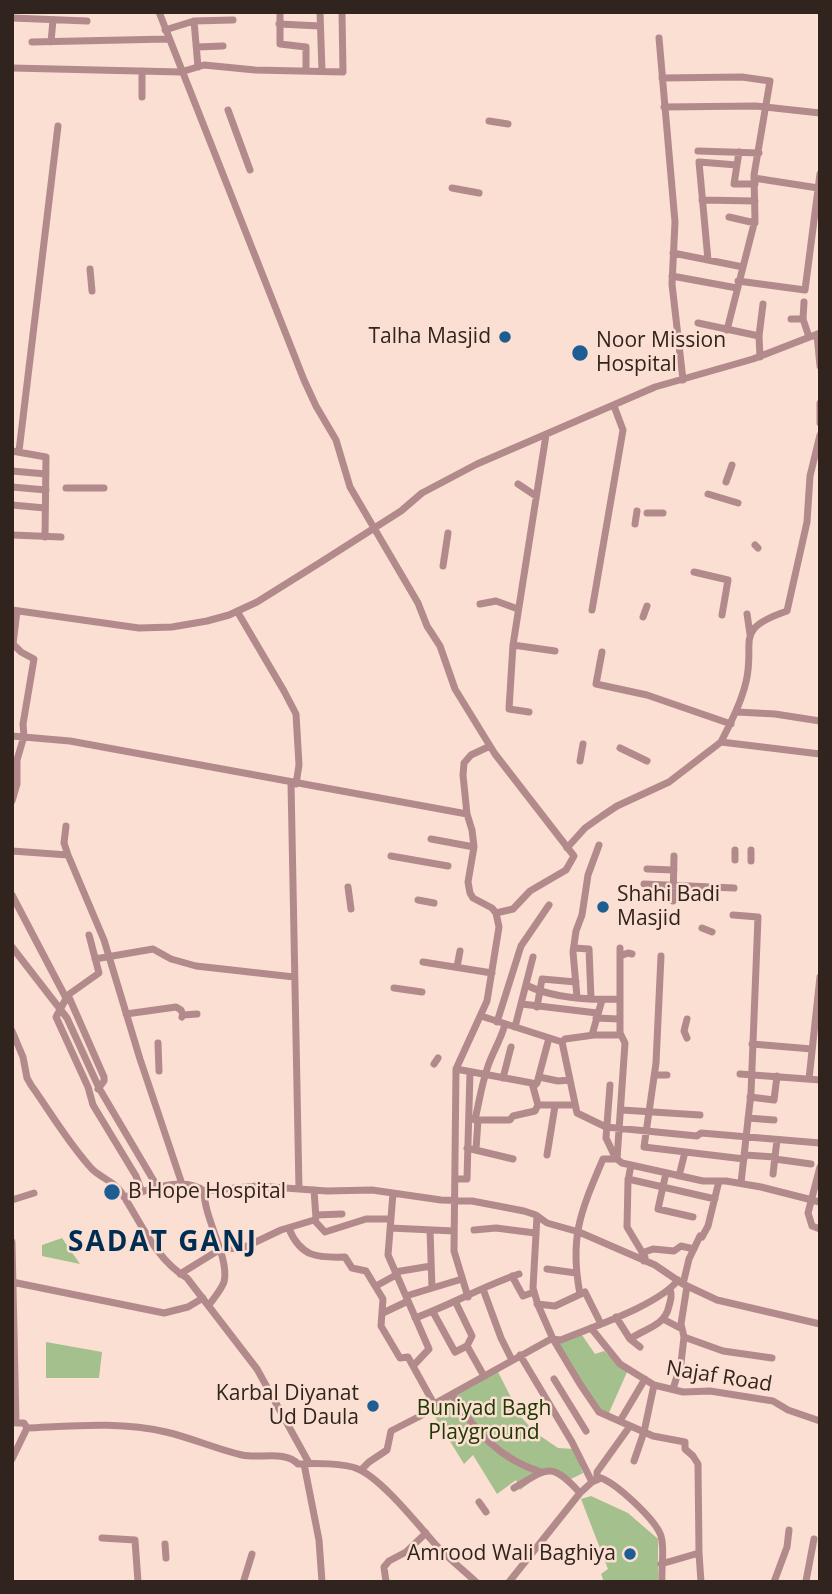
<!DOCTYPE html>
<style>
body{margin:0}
#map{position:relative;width:832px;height:1594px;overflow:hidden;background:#fbdfd2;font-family:"Open Sans",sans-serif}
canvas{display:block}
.frame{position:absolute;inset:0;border:14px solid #31241e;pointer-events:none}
</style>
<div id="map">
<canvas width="832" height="1594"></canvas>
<div class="frame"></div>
</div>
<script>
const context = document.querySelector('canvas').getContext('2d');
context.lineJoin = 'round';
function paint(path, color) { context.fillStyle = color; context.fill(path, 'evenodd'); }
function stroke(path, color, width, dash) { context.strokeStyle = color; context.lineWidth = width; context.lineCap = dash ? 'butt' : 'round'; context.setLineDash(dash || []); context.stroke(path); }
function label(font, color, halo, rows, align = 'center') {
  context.font = font + ' "Open Sans",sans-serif'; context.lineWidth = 5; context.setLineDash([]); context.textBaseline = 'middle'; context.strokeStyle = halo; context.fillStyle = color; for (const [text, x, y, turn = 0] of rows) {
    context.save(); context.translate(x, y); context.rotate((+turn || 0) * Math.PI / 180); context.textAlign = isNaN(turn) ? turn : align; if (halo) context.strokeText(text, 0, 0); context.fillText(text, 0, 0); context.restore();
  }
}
const green = new Path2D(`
 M62,1238L80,1264L42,1256V1245Z
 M582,1335L595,1354L604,1351L627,1372L608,1415L599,1412L556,1342Z
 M46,1342L102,1352L99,1378H46Z
 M497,1370L521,1417L536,1433L558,1448L574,1449L583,1473L569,1480L546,1470L520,1490L516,1480L497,1494L473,1455L464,1464L430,1409Z
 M591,1496L628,1513L658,1539V1582H604L601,1574L608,1569L581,1499Z`);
const minor = new Path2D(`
 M159,12L304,380L316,406L336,440L350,487L418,603L427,626L440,646L455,689L495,754L574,856L566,870L530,891L513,909L496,913
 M280,12V44L306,47V70
 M320,12L322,71
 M12,18L87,21
 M194,21L198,67
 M279,24L320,26
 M165,30L194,21L233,20
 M659,38L675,222L672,284L683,380
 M32,42L168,39
 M51,42L53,20
 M197,47L223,46
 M12,68L181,72L204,65L255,70L343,72L342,12
 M662,78L742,77L770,81L754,175L755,220L727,330
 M142,97V71
 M664,107L756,106L820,113
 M228,110L250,170
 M489,121L508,124
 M698,151L759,153
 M739,152L734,184H755
 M754,178L818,188
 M452,188L479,193
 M702,200L755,201
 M729,217L755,223
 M673,253L743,267
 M708,260L699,162L737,165
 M90,269L92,291
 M672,276L737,288
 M738,281L805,290L820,174
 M804,302L803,319L809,337
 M791,319H803
 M698,323L759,336L760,357
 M817,335L820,366
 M759,336L763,304
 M820,403V423
 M12,451L46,457L45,537
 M19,451L58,126
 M12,471L46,474
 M726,482L732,465
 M518,484L536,496
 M12,487L46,490
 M66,488H104
 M708,494L738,503
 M12,505L45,508
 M647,513H663
 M635,524L637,511
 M12,535L61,537
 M755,545L758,548
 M443,566L448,533
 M694,572L728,580L722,615
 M480,604L496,601L518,609
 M12,610L139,628L172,627L207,621L229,615L257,602L321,562L401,511L422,493L477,464L655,387L753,359L820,333
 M592,610L623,430L614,406
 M237,611L284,691L296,714L299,765L296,784
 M747,614L750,634
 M643,617L647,606
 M513,645L555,651
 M602,652L596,684L647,695L731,724
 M529,712L509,709L513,645L546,435
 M737,712L775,714L820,721
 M12,736L70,741L467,814
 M721,742C731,722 741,703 746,682C756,640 732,630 787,611L807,522L810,476L820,435
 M620,748L647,761
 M580,761L583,744
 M291,783L299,1189
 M12,801L17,784V760L24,736L23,724L34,659L21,652L13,644L17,611
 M66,826L64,843L68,855
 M431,839L474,847
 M567,848L585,828L602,816L617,806L669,782L721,742L820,754
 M735,850V860
 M12,851L68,855L104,940L140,1059L182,1184
 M391,856L448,866
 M751,861V850
 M647,869L674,870
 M644,884L734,888
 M348,887L351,909
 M12,895L66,998
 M418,900L434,903
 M673,901L674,856
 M733,915L758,917L751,1093L741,1183
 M702,928L712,932
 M89,935L99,973L68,995L56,1017L88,1087L93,1105L136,1176L142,1192
 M12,947L67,1018L99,1088L158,1188
 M574,948L589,949L591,998
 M620,956L628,953L632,954
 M661,956L656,1063L644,1147L744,1159
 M95,959L153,949L171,959L196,966L294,977
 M423,962L492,973
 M457,967L460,951
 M526,985C552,998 590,1000 619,999
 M394,988L422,992
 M68,995L104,1077V1081L98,1089
 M577,997L573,952L576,931L582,915L588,875L599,845
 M522,1004L597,1013
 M537,1007L542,979L576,982
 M126,1014L176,1007L181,1010L183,1015
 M481,1016L562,1042L577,1113L606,1127L697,1136L701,1133L820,1143
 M182,1017L183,1015L197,1014
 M596,1018L619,1019
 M687,1019L684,1031L687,1038
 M497,1022L521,946L549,905
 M505,1024C501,1040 493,1051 488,1066C482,1083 479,1102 475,1120H510L513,1116L535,1111L538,1105
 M515,1027L533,957
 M12,1031L23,1057L27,1078L31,1085C51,1113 69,1144 92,1169C101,1178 115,1182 121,1192C141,1222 155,1259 187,1278L257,1369L309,1463
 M592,1035L602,1000
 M562,1042L565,1039L594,1035H621
 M158,1043L159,1071
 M752,1044L812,1049
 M434,1064L438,1058
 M456,1069L532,1083L538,1105
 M740,1074L820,1080
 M655,1075H667
 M539,1077L558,1081L570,1080
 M503,1078L511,1047
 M809,1079L820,977
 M610,1085L606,1138L616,1159
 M533,1087L537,1083L549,1038
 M750,1097L774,1100L777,1076
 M538,1105H575
 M622,1110L700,1115
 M748,1118L774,1120
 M467,1148L513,1159
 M476,1149L478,1120
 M547,1155L555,1106
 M745,1155L775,1157
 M617,1159L625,1043L620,1033V948
 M775,1159L811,1164
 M631,1165L628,1181L627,1227L645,1257L644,1261
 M820,1167L808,1213L812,1226L820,1229
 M666,1173L658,1209L693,1217
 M773,1174L777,1140
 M679,1176L685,1152
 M455,1179H467L470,1072
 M628,1179L715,1199
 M393,1193L388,1255L429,1349L413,1366
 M124,1197C147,1191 183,1175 204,1191
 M12,1200L34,1193
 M316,1215L342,1214
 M537,1216L533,1288L538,1305L553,1339L580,1384L599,1412L653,1436L685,1442V1449L693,1456L698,1464L699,1553L661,1564
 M314,1220L325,1232L366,1219H391
 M390,1228L454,1231
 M289,1229C301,1257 317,1258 345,1257L352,1268L366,1271L383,1299L381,1326L400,1358L408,1357L434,1404
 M430,1230L432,1288
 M474,1230L496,1228L535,1233
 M12,1242L16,1423H24L27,1428
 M642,1253L653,1249L674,1251L681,1246L694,1249
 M547,1269L576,1273
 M395,1272L431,1266
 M180,1274L219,1250L245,1247L281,1230L314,1220L316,1218L314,1190
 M512,1276L523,1296L534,1292
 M12,1282L164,1313L188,1307L203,1298
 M683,1284L689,1259L700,1236L702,1237L708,1226L719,1181
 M376,1286L396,1275
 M483,1289L501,1338L512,1360
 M580,1294C569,1237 581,1211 603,1159H617L622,1163L703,1181H726L761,1187L820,1202
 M406,1296L462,1279
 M468,1297L454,1251L456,1069L487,1001L499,927L496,913L492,908L473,898L470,893L468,882L474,847L472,830L467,814L463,775L464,763L471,755L490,746
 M537,1304L555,1306L585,1292L601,1324
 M209,1305C214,1298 221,1290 224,1282C230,1258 204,1219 204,1191L257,1186L327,1191L372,1190L441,1200L472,1201L524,1211L536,1215L547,1223L579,1232L655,1265L683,1284L717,1300L820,1324
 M433,1312L455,1352L467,1346L472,1336L456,1303
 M383,1313L408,1301
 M616,1317L630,1339L640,1347
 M415,1318C451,1305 483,1286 519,1274
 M663,1319L682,1329
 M591,1328L620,1364L654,1385L683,1392L710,1391L773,1401L788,1410L820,1421
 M684,1337L723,1351L772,1358
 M630,1339C646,1328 665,1326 669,1306C671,1299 672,1295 670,1289
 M467,1346L484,1376
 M520,1355L572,1442L592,1482
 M554,1379L586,1431
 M673,1389L681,1363L684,1337L681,1324L687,1286
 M452,1395C475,1431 499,1459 541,1472
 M620,1421L645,1379
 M12,1459L27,1428C72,1426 121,1421 166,1432C192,1438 216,1449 242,1455C260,1459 285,1450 298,1464C313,1463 345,1463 358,1469C382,1479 418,1525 436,1545C448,1558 463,1570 476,1582
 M634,1461L644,1432L654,1385
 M304,1464L319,1540L322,1582
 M361,1470L369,1462L387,1450L391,1431L428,1412L434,1404L551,1339L561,1340C592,1327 659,1305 678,1280
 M597,1479V1472L630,1426
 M514,1488C548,1468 551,1461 580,1493
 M479,1502L486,1512
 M102,1538L135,1540L138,1582
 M165,1544L166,1558
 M699,1553L701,1582
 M244,1580L252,1554
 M806,1581L814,1539
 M386,1582L384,1567L389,1561L406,1552L426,1533
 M509,1582L580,1493L592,1482L601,1478C617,1484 656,1520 661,1536C665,1549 661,1568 662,1582
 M774,1582L787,1547L789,1530`);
const markers = [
 [505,337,7,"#1d5d92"],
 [580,353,9,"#1d5d92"],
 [603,907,7,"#1d5d92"],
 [112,1192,9,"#1d5d92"],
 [373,1406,7,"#1d5d92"],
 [630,1554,7,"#1d5d92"]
];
const poiNames = [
 ["Talha Masjid",491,337],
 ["Noor Mission",596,341,"left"],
 ["Hospital",596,365,"left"],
 ["Shahi Badi",617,895,"left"],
 ["Masjid",617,919,"left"],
 ["B Hope Hospital",128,1192,"left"],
 ["Karbal Diyanat",359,1394],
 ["Ud Daula",359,1418],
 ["Amrood Wali Baghiya",616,1554]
];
const streetNames = [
 ["Najaf Road",719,1377,9]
];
const parkNames = [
 ["Buniyad Bagh",484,1409],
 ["Playground",484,1433]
];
const districtNames = [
 ["SADAT GANJ",163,1243]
];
paint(green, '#a4c08d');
stroke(minor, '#b38a8b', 7);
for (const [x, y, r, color] of markers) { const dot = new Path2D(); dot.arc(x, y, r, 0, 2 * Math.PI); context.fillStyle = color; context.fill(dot); stroke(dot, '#fbdfd2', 2.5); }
label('21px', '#31241e', '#fbdfd2', poiNames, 'right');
label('21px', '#31241e', '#fbdfd2', streetNames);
label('21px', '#203801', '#fbdfd2', parkNames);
context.letterSpacing = '2px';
label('bold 28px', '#002e52', '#fbdfd2', districtNames);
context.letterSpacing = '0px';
</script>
